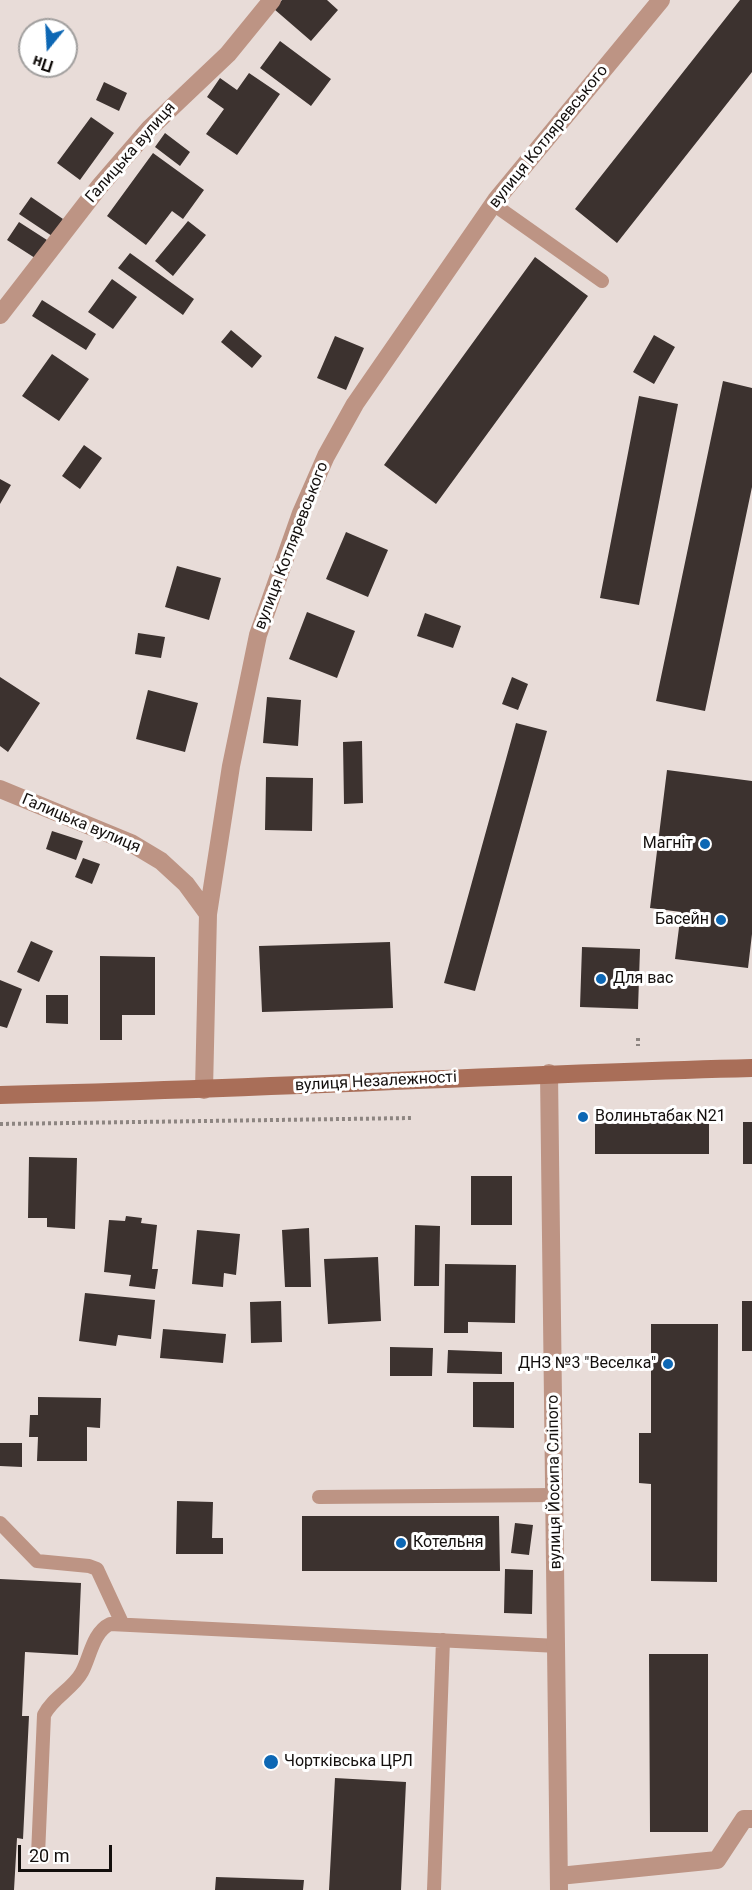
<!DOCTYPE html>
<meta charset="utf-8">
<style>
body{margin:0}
#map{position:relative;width:752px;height:1890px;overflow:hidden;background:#e8dcd8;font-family:Roboto,sans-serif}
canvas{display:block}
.north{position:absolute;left:18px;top:18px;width:60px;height:60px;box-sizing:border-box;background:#fff;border:2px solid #a19f9e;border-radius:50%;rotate:198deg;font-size:16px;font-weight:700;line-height:24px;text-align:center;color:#130f0d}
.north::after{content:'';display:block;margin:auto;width:21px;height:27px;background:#0d67b4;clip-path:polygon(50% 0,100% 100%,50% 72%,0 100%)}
.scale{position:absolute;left:18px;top:1845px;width:94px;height:27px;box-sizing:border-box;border:3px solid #130f0d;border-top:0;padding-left:8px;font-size:18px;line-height:21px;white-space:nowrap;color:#130f0d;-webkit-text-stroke:4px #fff;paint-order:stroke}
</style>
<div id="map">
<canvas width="752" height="1890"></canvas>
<div class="north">Пн</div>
<div class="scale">20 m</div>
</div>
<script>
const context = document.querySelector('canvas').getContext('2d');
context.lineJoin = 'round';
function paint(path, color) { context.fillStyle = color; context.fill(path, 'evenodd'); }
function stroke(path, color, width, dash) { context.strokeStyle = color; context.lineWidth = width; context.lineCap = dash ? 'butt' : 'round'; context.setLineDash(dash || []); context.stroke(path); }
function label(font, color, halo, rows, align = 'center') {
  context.font = font + ' Roboto,sans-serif'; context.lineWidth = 6; context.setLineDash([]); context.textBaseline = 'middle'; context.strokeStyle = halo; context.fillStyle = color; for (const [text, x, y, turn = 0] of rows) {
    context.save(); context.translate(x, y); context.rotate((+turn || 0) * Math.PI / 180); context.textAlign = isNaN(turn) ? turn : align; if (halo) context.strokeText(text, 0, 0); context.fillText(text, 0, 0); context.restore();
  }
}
const building = new Path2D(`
 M282,0H327L338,10L311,41L274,9Z
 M740,0H752V72L617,243L575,209Z
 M280,41L331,79L311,106L260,68Z
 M249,73L280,94L237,155L206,134L224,109L207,97L220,78L237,90Z
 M104,82L127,93L119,111L96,100Z
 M91,117L114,133L80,180L57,163Z
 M165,133L190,152L180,166L155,147Z
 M153,153L204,190L183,219L172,211L146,245L107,216Z
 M31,197L63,219L52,236L19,214Z
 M188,221L206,235L173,276L155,261Z
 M19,222L47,240L35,258L7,240Z
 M130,253L194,299L183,315L118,268Z
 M535,257L588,296L436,504L384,465Z
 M112,279L137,297L113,329L88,312Z
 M42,300L96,334L86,350L32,316Z
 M231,330L262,356L252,368L221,342Z
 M654,335L675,347L654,384L633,372Z
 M335,336L364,348L346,390L317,378Z
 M52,354L89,379L59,421L22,396Z
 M723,381L752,388V487L705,711L656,701Z
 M639,396L678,404L639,605L600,598Z
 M84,445L102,458L80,489L62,476Z
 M0,479L11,485L0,504Z
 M346,532L388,550L368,597L326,579Z
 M177,566L221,578L209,620L165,607Z
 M307,612L355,631L337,678L289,659Z
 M425,613L461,626L453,648L417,636Z
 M138,633L165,637L161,658L135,654Z
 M0,677L40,703L8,752L0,746Z
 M512,677L528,684L518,710L502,704Z
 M148,690L198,703L185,752L136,739Z
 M267,697L301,700L298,746L263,743Z
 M516,723L547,731L475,991L444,983Z
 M362,741L363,803L344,804L343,742Z
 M667,770L752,781V934L748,968L675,959L681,912L650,908Z
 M266,777L313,778L312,831L265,830Z
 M52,831L83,841L76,860L46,849Z
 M83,858L100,864L92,884L75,877Z
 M31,941L53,951L39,982L17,972Z
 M390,942L393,1008L262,1012L259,946Z
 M582,947L640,949L638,1009L580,1007Z
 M100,956L155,957V1015H122V1040H100Z
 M0,980L22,989L7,1028L0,1026Z
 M46,995H68V1024L46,1023Z
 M595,1118L709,1119V1154H595Z
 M743,1122H752V1164H743Z
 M29,1157L77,1158L75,1229L47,1227V1218H28Z
 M471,1176H512V1225H471Z
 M126,1216L142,1218L141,1223L157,1225L152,1269H158L155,1289L129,1286L131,1275L104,1272L109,1220L125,1221Z
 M415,1225L440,1226L439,1286H414Z
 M309,1228L311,1287H285L282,1230Z
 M197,1230L240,1234L236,1275L224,1273L223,1287L192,1284Z
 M378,1257L381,1321L328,1324L324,1259Z
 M445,1264L516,1265L515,1323L468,1322V1333H444Z
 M85,1293L155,1300L151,1339L118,1335L116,1346L79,1341Z
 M281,1301L282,1342L251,1343L250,1302Z
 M742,1301H752V1351H742Z
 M651,1324H718L717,1582L651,1581V1484L639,1483V1433H651Z
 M163,1329L226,1334L223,1363L160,1358Z
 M390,1347L433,1348L432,1376H390Z
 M448,1350L502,1352V1374L447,1373Z
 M473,1382H514V1428L473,1427Z
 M38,1397L101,1398L100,1428L87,1427V1461H37L38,1437H29L30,1415H38Z
 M0,1443H22V1467L0,1466Z
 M177,1501L213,1502L212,1538H223V1554H176Z
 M302,1516H499L500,1571H302Z
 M515,1523L533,1525L529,1555L511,1553Z
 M505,1569L533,1570L532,1614L504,1613Z
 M0,1579L81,1583L78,1655L25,1652L22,1716H29L23,1839L17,1838L14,1890H0Z
 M649,1654H708V1832H650Z
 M335,1778L406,1782L401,1890H329Z
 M216,1877L304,1880L303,1890H215Z`);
const path = new Path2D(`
 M638,1038V1046
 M0,1124L412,1118`);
const service = new Path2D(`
 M493,204L602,281
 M319,1497L555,1495
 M0,1523L37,1561L89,1566L97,1569L122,1623
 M38,1855L44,1715C53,1697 73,1689 82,1672C90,1657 93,1632 110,1624L558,1646
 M434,1890L443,1640`);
const minor = new Path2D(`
 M0,315L99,187L150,128L228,54L272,0
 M0,789L131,843L161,861L186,884L208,914
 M549,1073L559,1890
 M204,1090L208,914L231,766L258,635L301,513L326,456L355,404L496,200L661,0
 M559,1876L717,1860L744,1819H752`);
const secondary = new Path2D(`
 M0,1095C251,1090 501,1074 752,1068`);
const markers = [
 [705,844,6,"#0d67b4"],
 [721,920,6,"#0d67b4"],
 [601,979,6,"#0d67b4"],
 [583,1117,6,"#0d67b4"],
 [668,1364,6,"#0d67b4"],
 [401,1543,6,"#0d67b4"],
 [271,1762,8,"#0d67b4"]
];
const streetNames = [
 ["вулиця Котляревського",549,137,-51],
 ["Галицька вулиця",131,153,-49],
 ["вулиця Котляревського",292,546,-69],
 ["Галицька вулиця",81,824,23],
 ["вулиця Незалежності",376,1082,-3],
 ["вулиця Йосипа Сліпого",555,1482,-91]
];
const poiNames = [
 ["Магніт",693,844,"right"],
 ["Басейн",709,920,"right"],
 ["Для вас",613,979],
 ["Волиньтабак N21",595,1117],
 ["ДНЗ №3 \"Веселка\"",656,1364,"right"],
 ["Котельня",413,1543],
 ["Чортківська ЦРЛ",284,1762]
];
paint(building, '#3c322f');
stroke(path, '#8d8581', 4, [3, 3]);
stroke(service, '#bd9484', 14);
stroke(minor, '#bd9484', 18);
stroke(secondary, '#a96e58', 18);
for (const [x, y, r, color] of markers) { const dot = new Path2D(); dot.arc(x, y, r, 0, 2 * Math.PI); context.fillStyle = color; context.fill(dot); stroke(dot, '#fff', 2); }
label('16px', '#130f0d', '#fff', streetNames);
label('16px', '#130f0d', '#fff', poiNames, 'left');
</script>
